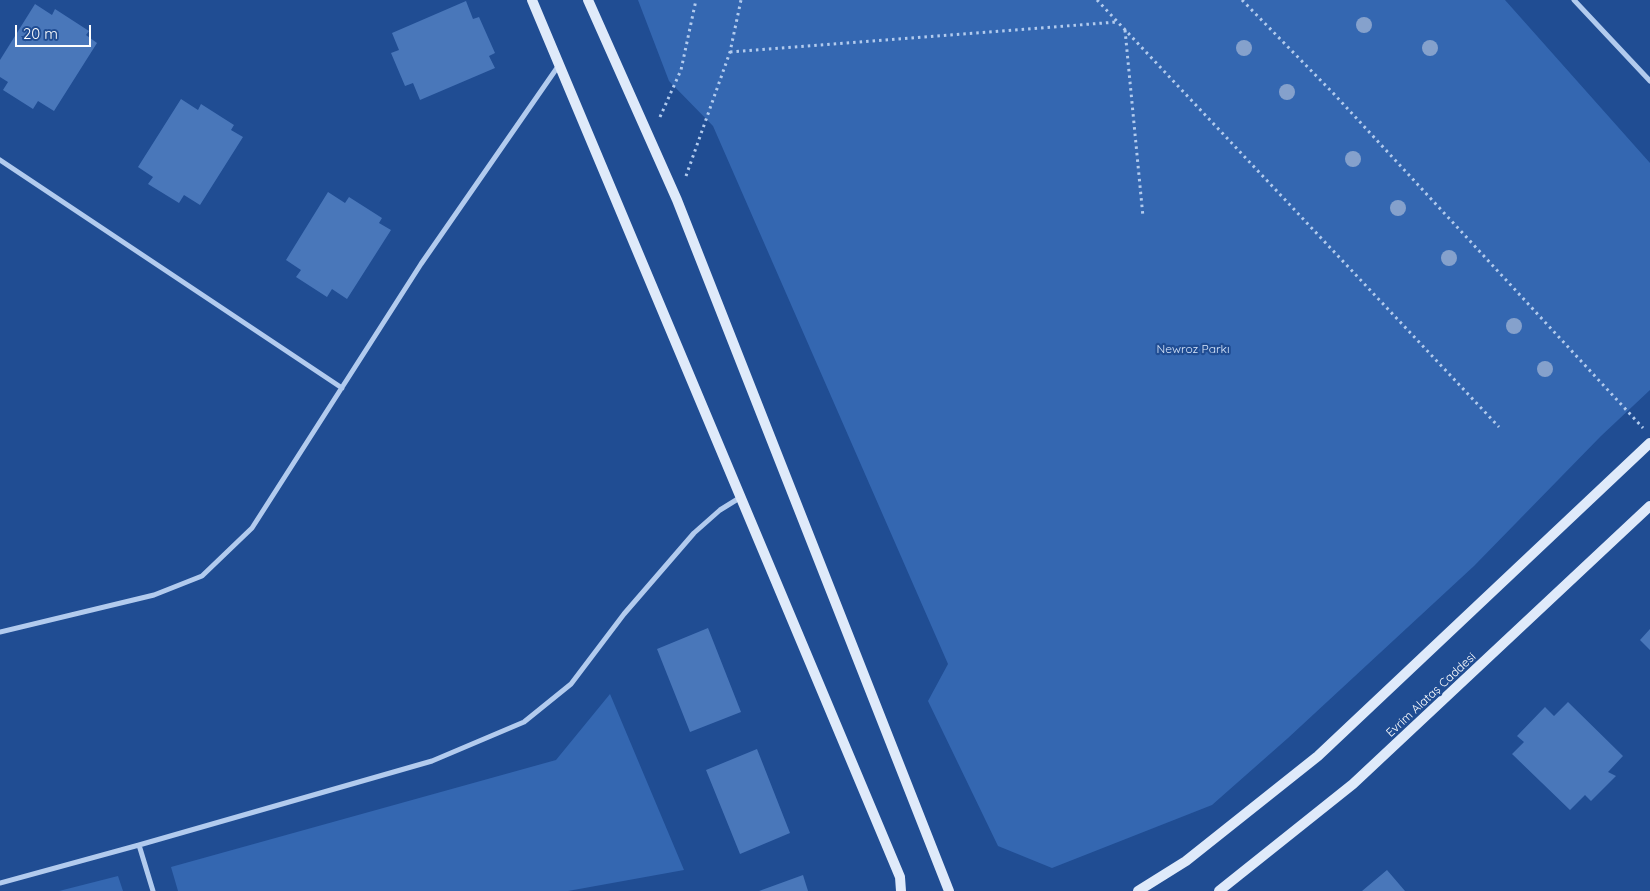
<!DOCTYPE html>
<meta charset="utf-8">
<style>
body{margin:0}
#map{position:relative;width:1650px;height:891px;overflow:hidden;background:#204d93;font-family:Quicksand,sans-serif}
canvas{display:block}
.scale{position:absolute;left:15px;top:25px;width:76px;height:22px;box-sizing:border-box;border:2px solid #fff;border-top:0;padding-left:6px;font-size:15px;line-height:18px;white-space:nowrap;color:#fff;-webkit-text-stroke:4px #204d93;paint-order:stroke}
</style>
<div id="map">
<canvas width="1650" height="891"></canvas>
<div class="scale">20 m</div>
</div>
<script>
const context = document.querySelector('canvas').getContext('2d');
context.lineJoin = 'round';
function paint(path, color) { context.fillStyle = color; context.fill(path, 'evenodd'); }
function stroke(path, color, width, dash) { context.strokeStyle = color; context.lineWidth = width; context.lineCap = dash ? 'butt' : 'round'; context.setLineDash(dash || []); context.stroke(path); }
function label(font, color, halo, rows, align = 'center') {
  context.font = font + ' Quicksand,sans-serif'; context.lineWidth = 4.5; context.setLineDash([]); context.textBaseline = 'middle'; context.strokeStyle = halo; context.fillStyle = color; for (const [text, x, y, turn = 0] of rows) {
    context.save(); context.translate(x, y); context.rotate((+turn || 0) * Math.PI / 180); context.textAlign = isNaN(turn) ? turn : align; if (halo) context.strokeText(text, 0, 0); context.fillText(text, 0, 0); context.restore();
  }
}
const green = new Path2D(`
 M638,0H1505L1650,163V390L1601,436L1474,566L1288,738L1212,805L1052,868L998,846L928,701L948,664L713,126L669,81Z
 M610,694L684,870L568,891H178L171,867L556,760Z
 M118,876L123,891H59Z`);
const building = new Path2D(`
 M466,1L473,19L479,17L495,53L489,56L495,68L420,100L413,83L405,86L391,53L399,50L392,33Z
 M35,4L52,15L55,9L89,31L86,35L97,43L54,111L38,101L33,109L3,90L8,82L0,77V60Z
 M181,99L198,110L201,104L234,125L231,130L243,137L200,205L184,195L179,203L148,184L153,177L138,167Z
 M328,192L345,203L349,197L382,218L379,223L391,230L347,299L332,289L327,297L296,277L301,270L286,260Z
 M708,628L741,712L690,732L657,649Z
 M1650,629V650L1640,640Z
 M1568,702L1623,756L1608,772L1616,776L1591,801L1585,795L1570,810L1512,754L1524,742L1517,736L1545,707L1554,716Z
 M757,749L790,833L740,854L706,770Z
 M1387,870L1405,891H1362Z
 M803,875L808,891H759Z`);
const path = new Path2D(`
 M1097,0L1499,427
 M1242,0L1334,94L1643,428
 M1125,30L1143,217
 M730,52L1117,22
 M660,117L681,70L696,0
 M686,176L730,52L741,0`);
const minor = new Path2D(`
 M1574,0L1650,81
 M0,160L342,388
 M0,632L154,595L202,576L252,528L421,264L559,65
 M139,845L153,891
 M0,883L139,845L432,761L524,722L571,684L624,614L694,533L720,510L741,497`);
const secondary = new Path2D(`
 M532,0L900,877L901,891
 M588,0L677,200L949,891
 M1138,891L1186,861L1318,756L1650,443
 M1219,891L1353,784L1650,506`);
const trees = [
 [1364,25],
 [1244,48],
 [1430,48],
 [1287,92],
 [1353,159],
 [1398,208],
 [1449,258],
 [1514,326],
 [1545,369]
];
const parkNames = [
 ["Newroz Parkı",1193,349]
];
const streetNames = [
 ["Evrim Alataş Caddesi",1431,695,-43]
];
paint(green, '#3467b1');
paint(building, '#4977ba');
stroke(path, '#b2cbee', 3, [2.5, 4]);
stroke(minor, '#b2cbee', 5);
stroke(secondary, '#dfeafa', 10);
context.fillStyle = '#85a1cc';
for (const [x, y] of trees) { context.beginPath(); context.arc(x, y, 8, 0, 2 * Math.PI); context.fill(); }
label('12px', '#d8e6fa', '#204d93', parkNames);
label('12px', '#fff', '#204d93', streetNames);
</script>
